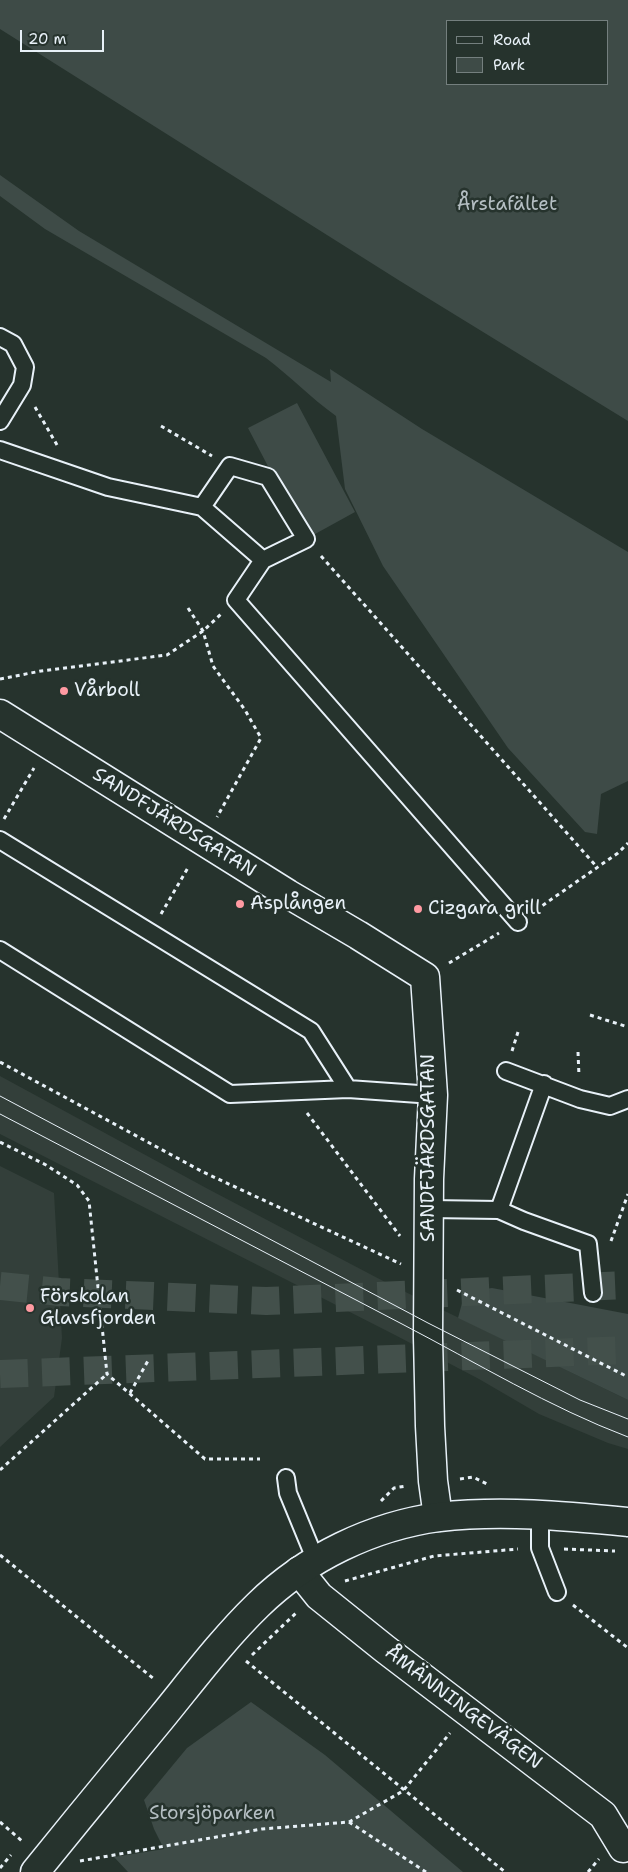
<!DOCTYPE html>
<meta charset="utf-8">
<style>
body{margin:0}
#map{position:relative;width:628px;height:1872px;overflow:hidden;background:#26332d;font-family:"Shantell Sans",sans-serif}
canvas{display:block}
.legend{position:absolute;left:446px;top:20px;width:162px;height:65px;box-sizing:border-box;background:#26332d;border:1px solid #747f7e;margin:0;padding:6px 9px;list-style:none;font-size:15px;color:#e8f1f8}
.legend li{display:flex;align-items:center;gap:10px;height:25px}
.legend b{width:25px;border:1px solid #747f7e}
.scale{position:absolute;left:20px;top:30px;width:84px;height:22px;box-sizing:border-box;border:2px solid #e8f1f8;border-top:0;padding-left:6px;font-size:15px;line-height:18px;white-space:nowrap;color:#e8f1f8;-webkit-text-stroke:4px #26332d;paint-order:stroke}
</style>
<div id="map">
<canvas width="628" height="1872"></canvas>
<ul class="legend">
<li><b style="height:6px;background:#26332d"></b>Road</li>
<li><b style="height:14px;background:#3e4b47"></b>Park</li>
</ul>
<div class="scale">20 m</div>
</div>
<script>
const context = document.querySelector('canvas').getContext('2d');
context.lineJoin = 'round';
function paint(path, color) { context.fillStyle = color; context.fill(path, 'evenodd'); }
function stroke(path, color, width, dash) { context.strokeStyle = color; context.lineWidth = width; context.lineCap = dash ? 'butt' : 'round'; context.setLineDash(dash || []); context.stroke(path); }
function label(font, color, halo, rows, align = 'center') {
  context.font = font + ' "Shantell Sans",sans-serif'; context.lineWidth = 5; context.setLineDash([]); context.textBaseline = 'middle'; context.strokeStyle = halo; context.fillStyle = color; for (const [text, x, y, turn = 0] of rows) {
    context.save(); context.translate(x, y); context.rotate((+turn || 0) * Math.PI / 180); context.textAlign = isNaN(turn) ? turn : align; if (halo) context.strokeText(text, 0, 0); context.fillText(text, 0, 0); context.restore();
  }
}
const built = new Path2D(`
 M0,1076L208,1189L387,1283L628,1400V1449L608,1443L539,1414L479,1379L395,1335L0,1134Z
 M0,1166L54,1193L62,1338L54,1397L0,1447Z`);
const green = new Path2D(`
 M0,0H628V421L400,281L0,29ZM447,21H607V84H447Z
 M0,175L79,231L331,382L330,369L422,429L628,552V781L601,794L597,834L585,832L508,748L383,566L345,489L336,416C311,398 290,376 266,358L45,229L0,196Z
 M297,403L355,512L306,539L248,428Z
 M492,1288L628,1314V1400L458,1318L465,1292Z
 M251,1702L325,1755L463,1872H128L114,1857L164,1849L154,1829L144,1800L187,1748Z`);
const highwayTunnel = new Path2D(`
 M0,1286L60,1292L266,1301L628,1285
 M0,1374L628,1350`);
const path = new Path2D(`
 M35,407L57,445
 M161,426L212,456
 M321,556L597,867
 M188,608L203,631L213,666L245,710L261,738L217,817
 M0,679L41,671L167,655L203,631L221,614
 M4,819L34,768
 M536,910L618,853L628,843
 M161,914L189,866
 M449,963L499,933
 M590,1015L628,1027
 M512,1051L518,1032
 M578,1052L579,1076
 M0,1062L203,1172L401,1264
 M307,1113L400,1236
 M0,1142L46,1165L77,1185L89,1201L107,1374L205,1459H260
 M611,1241L628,1194
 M457,1290L628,1377
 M130,1393L149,1359
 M0,1470L107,1374
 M460,1479L473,1477L489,1485
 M381,1501L394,1488L406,1486
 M564,1549L615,1551
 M0,1555L154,1679
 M345,1581L434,1556L518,1549
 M573,1605L628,1648
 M252,1655L296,1613
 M246,1661L505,1872
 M0,1822L22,1841
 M349,1822L403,1791L450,1733
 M80,1861L262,1829L349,1822L426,1872
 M0,1868L11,1855
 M588,1872L599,1859`);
const lane = new Path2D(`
 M0,337L13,344L25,367L22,385L0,421
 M0,450L108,487L202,507L263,560L236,600L518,922
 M202,507L230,466L268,477L306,539L263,560
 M0,840L311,1031L348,1089
 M0,950L230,1094L348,1089L433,1095
 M506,1071L580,1099L610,1106L628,1099
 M430,1209L499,1210L524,1221L588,1244L593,1293
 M499,1210L544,1084
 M286,1478L288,1493L316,1561
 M540,1513V1548L557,1592`);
const street = new Path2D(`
 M0,714L288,894L358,935L425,977L433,1095L429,1179L428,1337L430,1426L433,1481L438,1517
 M299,1571L319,1596L385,1649L603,1815L623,1848`);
const secondary = new Path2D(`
 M35,1872C77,1820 119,1769 162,1717C193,1679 223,1639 258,1605C306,1558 372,1526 439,1517C503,1510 565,1516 628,1522`);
const tram = new Path2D(`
 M0,1096L428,1323L580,1400L628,1419
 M0,1114C134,1184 268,1254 402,1324C477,1363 549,1407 628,1437`);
const markers = [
 [64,691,5,"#ff9aa2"],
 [240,904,5,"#ff9aa2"],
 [418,909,5,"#ff9aa2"],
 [30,1308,5,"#ff9aa2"]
];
const parkNames = [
 ["Årstafältet",507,205],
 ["Storsjöparken",212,1814]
];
const poiNames = [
 ["Vårboll",74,691],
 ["Asplången",250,904],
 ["Cizgara grill",428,909],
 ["Förskolan",40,1297],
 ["Glavsfjorden",40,1319]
];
const streetNames = [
 ["SANDFJÄRDSGATAN",174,823,32],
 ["SANDFJÄRDSGATAN",429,1148,-90],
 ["ÅMÄNNINGEVÄGEN",463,1708,37]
];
paint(built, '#333f3a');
paint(green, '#3e4b47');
stroke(highwayTunnel, '#43504b', 28, [28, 14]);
stroke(lane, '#e8f1f8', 20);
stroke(street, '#e8f1f8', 31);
stroke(secondary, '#e8f1f8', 31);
stroke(path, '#e8f1f8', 3, [4, 4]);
stroke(lane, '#26332d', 16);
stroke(street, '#26332d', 28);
stroke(secondary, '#26332d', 28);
stroke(tram, '#e8f1f8', 1);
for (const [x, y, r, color] of markers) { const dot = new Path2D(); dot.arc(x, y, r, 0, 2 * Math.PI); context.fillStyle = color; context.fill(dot); stroke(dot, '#26332d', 2); }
label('19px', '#b5bfc3', '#26332d', parkNames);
label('19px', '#e8f1f8', '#26332d', poiNames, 'left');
label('19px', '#e8f1f8', '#26332d', streetNames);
</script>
